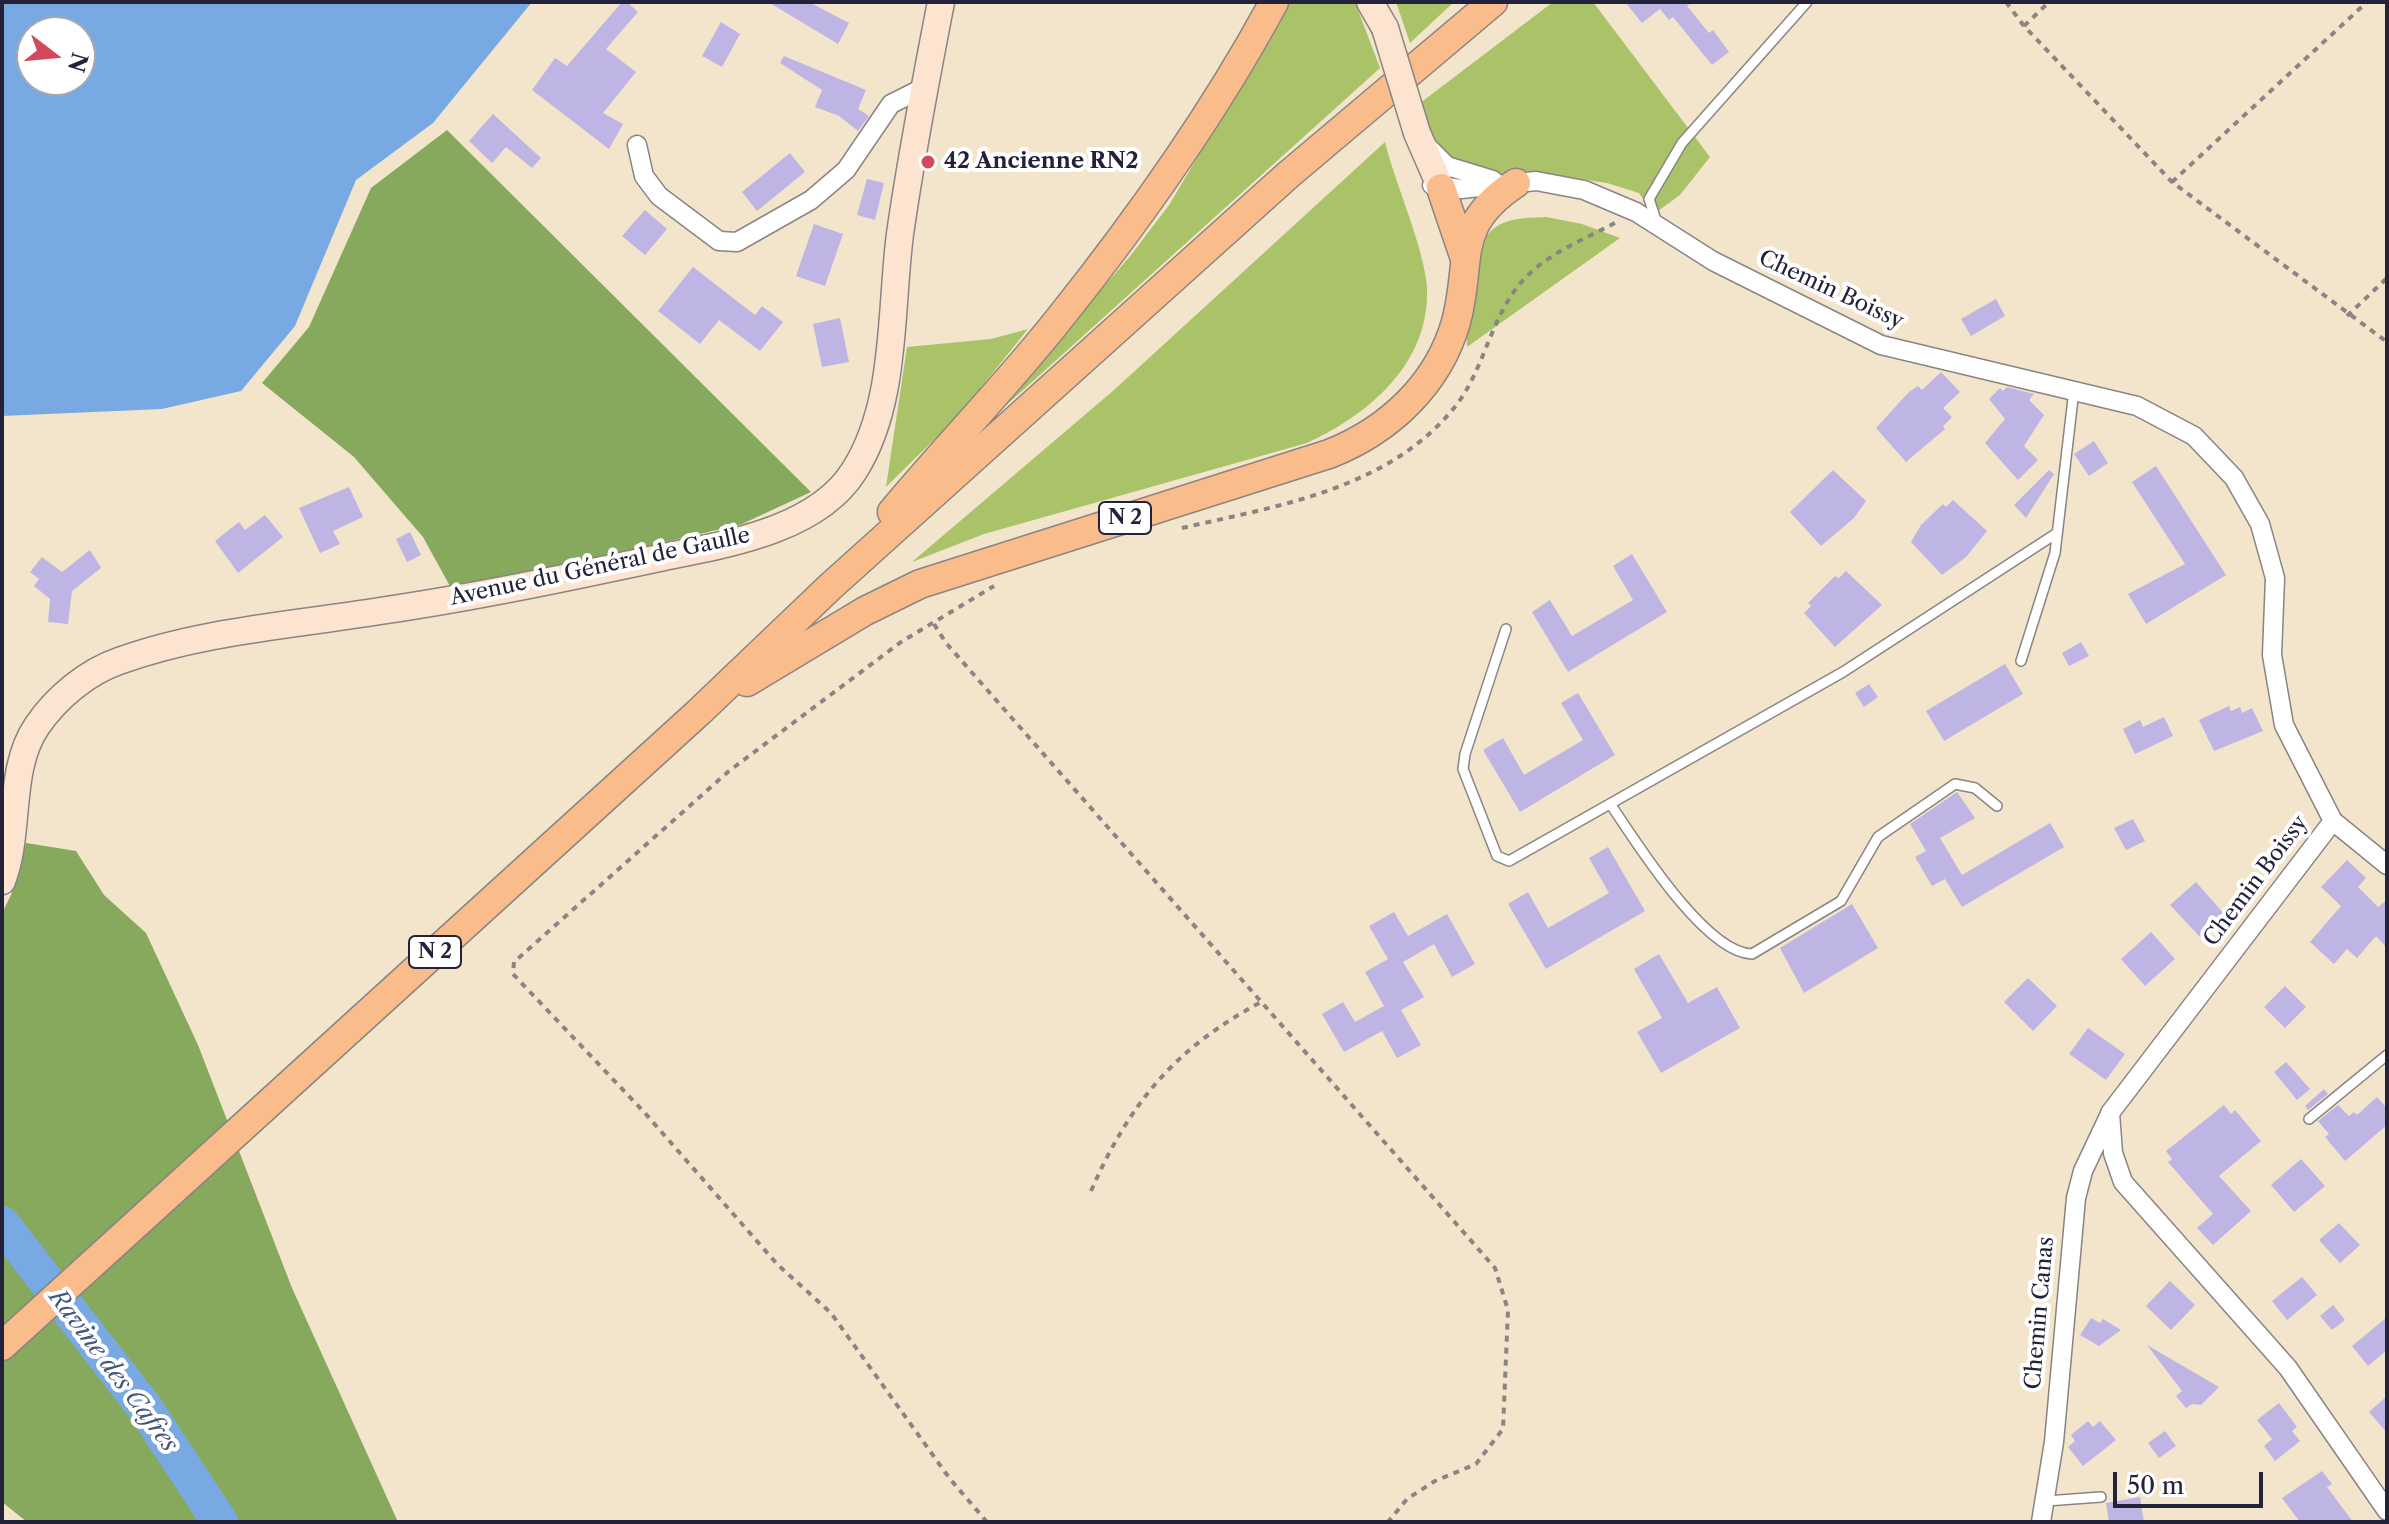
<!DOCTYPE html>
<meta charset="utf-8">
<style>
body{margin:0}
#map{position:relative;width:2389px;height:1524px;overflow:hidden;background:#f2e5cb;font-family:"Libre Caslon Text",serif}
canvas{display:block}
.frame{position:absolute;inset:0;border:4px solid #22223b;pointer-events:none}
.north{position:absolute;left:16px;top:16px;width:80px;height:80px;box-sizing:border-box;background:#fff;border:2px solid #a7a7b1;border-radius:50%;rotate:106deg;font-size:22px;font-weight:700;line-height:32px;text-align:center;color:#22223b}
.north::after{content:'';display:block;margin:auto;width:28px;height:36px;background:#d1495b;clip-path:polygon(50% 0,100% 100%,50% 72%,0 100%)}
.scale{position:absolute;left:2113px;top:1472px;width:150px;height:36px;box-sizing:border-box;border:4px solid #22223b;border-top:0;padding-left:10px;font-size:24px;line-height:28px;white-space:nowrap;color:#22223b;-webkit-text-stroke:6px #fff;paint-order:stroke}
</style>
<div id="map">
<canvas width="2389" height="1524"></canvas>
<div class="frame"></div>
<div class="north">N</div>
<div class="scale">50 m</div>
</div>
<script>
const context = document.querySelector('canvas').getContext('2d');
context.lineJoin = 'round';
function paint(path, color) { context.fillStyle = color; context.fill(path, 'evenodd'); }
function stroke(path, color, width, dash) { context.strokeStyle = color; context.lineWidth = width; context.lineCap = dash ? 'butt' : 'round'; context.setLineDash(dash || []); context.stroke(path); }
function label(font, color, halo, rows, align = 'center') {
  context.font = font + ' "Libre Caslon Text",serif'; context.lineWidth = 8; context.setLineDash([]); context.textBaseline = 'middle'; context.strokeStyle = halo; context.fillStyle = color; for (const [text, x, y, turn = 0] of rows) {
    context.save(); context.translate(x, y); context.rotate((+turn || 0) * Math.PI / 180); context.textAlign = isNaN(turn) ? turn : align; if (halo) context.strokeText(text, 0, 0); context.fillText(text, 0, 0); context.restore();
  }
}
const green = new Path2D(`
 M1290,2H1355L1380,68L981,428L1131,255L1169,205Z
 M1396,2H1454L1410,43Z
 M1553,2H1593L1710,157L1680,195L1654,214L1639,193L1607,183L1553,175L1494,174L1447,165L1411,110Z
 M1385,142C1395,183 1425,250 1427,288C1430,364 1368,415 1307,443L984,534L912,562L1114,390Z
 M1546,217L1582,224L1620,238L1467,347C1467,317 1467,251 1492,230C1507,217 1527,218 1546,217Z
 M1028,329L958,416L886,487L907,347L991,339Z`);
const forest = new Path2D(`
 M447,130L811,492L742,524L530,574L451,588L423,537L354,457L262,383L309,327L371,188Z
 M26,843L76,851L104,895L146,933L198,1045L292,1288L398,1522H27L2,1502V913L11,895Z`);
const water = new Path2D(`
 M2,2H532L433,123L356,180L295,326L241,391L162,409L2,416ZM32,32H80V80H32Z`);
const river = new Path2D(`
 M2,1224L145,1408L220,1522`);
const building = new Path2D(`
 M622,2H627L638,12L606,49L636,72L603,113L623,124L609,149L532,90L555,58L567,66Z
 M768,2H809L849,23L838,44Z
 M1625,2H1693L1687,6L1709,33L1713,30L1729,52L1712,65L1673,17L1669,20L1660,9L1642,23Z
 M721,22L740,34L722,67L702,56Z
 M784,56L866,90L858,109L869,116L858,131L839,116L815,107L822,90L780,63Z
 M493,114L541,158L532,168L506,147L492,163L469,141Z
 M790,153L805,172L757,211L742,192Z
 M867,179L884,183L875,220L857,215Z
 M645,210L667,229L645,255L622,236Z
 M814,224L843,234L825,286L796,276Z
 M693,267L755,315L762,306L783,322L760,351L719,320L700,344L658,311Z
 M1996,299L2005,316L1971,336L1961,319Z
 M840,318L849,362L822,367L813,324Z
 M1941,372L1960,392L1943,408L1952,417L1943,426L1945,429L1906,462L1876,428L1909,392L1918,386L1922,390Z
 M2007,387L2034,394L2029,400L2044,415L2024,446L2038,460L2018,480L1985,443L2005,419L1989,399L2000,388L2003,391Z
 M2094,441L2108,463L2089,476L2074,454Z
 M2156,466L2226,575L2146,624L2128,594L2185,564L2132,482Z
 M1833,470L1866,501L1854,518L1821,546L1790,512Z
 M2049,470L2054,474L2026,518L2014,505Z
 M349,487L363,517L333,531L340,544L320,553L299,508Z
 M1953,500L1987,531L1966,557L1942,575L1911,542L1921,525L1943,504L1946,507Z
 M265,515L283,537L238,573L215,541L239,522L245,530Z
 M410,532L421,555L407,562L396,539Z
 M90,550L101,568L72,591L68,624L48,622L50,599L34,586L39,579L30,572L42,557L62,572Z
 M1632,554L1667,612L1568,672L1532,612L1550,600L1572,636L1633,600L1613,566Z
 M1846,571L1882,605L1835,647L1804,613L1811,606L1808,603L1835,576L1839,578Z
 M2081,642L2089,656L2069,666L2062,653Z
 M2005,664L2023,694L1944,741L1926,711Z
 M1869,684L1878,697L1864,707L1855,693Z
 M1578,693L1615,755L1520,812L1483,750L1503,738L1524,775L1583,740L1561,703Z
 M2229,706L2231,711L2240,707L2242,713L2252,708L2263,731L2214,751L2199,720Z
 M2164,717L2173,736L2135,754L2123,729L2140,720L2143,727Z
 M1957,792L1975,818L1940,838L1962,875L2050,823L2064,847L1962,907L1945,879L1932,886L1915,857L1926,851L1910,824Z
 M2133,819L2145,841L2126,850L2114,828Z
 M1608,847L1645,911L1546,969L1508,904L1528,892L1548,928L1609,893L1589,858Z
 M2347,860L2366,878L2358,887L2378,907L2387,900V948L2376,936L2357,958L2347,949L2334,964L2310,942L2341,906L2321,887Z
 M2196,882L2225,915L2200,937L2170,905Z
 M1852,904L1878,948L1804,993L1780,948Z
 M1394,912L1408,936L1447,914L1475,964L1452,977L1434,944L1403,962L1424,997L1401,1010L1421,1045L1397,1058L1382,1031L1344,1052L1322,1014L1343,1002L1355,1022L1384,1006L1365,972L1388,959L1369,926Z
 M2151,932L2175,959L2145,986L2121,959Z
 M1659,954L1688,1003L1717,987L1740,1028L1661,1073L1637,1032L1662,1018L1634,969Z
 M2028,978L2057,1006L2033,1031L2004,1002Z
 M2285,986L2306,1007L2285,1028L2264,1007Z
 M2088,1028L2125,1054L2106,1080L2069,1054Z
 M2286,1062L2310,1089L2297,1100L2274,1072Z
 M2324,1089L2328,1094L2308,1110L2305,1106Z
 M2377,1097L2387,1108V1125L2345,1161L2325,1137L2329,1134L2318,1121L2338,1105L2349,1116L2354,1112L2357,1115Z
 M2224,1105L2231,1114L2235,1110L2261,1141L2219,1176L2251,1211L2213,1245L2197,1228L2213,1214L2168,1162L2172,1159L2166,1151Z
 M2301,1159L2325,1186L2294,1212L2271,1185Z
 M2339,1223L2360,1245L2340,1263L2319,1240Z
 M2302,1277L2317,1295L2287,1320L2272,1301Z
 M2170,1281L2195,1305L2171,1330L2146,1306Z
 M2333,1305L2345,1320L2332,1330L2320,1316Z
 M2387,1317V1350L2368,1366L2352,1346Z
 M2091,1318L2100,1323L2103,1319L2121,1330L2099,1346L2080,1335Z
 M2147,1345L2219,1387L2201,1405L2192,1404L2186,1408L2176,1396L2182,1391Z
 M2387,1396V1433L2369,1412Z
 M2279,1403L2297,1427L2292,1431L2300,1441L2275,1461L2264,1446L2272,1439L2257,1420Z
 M2088,1421L2093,1427L2100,1421L2116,1440L2083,1466L2068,1447L2075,1441L2071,1435Z
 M2165,1431L2176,1446L2159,1458L2148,1443Z
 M2322,1471L2332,1484L2327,1487L2353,1522H2300L2282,1498Z
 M2140,1497L2144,1522H2109L2106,1503Z`);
const path = new Path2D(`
 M2006,2L2024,26L2172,182L2387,342
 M2024,26L2049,2
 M2172,182L2367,2
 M2347,316L2387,278
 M1182,528C1278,506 1388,489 1454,408C1483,373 1490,320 1519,285C1543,255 1583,240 1615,223
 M934,624L946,643L1495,1268L1508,1310L1503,1429L1476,1464L1435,1481L1407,1499L1388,1522
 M1091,1191C1130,1102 1176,1047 1263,1001
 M987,1522L950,1479L831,1313L777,1264L644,1112L513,974L514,962L729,771L901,642L994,586`);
const lane = new Path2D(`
 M1657,223L1649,199L1682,143L1807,2
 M1506,629L1465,754L1463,769L1497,856L1509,861L1843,672L2057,533
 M2021,661L2055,553L2074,390
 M1611,805C1636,842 1705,953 1752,954L1841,901L1878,837L1955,784L1975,788L1997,806
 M2309,1119L2387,1055
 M2046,1501L2101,1497`);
const street = new Path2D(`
 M637,145L644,176L659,196L719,241L737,242L811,200L846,170L891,104L925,87
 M1429,148L1447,166L1493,180
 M1432,185L1461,189L1536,181L1584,190L1636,212L1713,261L1881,345L2137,406L2194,436L2234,478L2260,524L2275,578L2272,655L2284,725L2333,821L2387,865
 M2333,821L2110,1113L2113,1153L2123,1182L2288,1368L2387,1511
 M2041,1522L2054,1442L2076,1198L2083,1171L2109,1116`);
const secondary = new Path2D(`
 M1370,2L1385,28
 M1417,133L1441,188
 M2,881C21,832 7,770 37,726C56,698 87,672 119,661C201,631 294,625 380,611C476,597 570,577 664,557C727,544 817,530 854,471C897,404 890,311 900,234C911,157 926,79 941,2`);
const primary = new Path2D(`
 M1441,188L1464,256
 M892,512C946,447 1006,386 1059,319C1139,219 1213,115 1274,2
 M747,682L865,611L920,584L1329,454C1388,431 1438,385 1456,322C1473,259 1451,226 1516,183
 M2,1346L699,712L831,586L1288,175L1493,2`);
const secondaryBridge = new Path2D(`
 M1385,28L1417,133`);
const markers = [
 [928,162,8,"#d1495b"]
];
const shields = [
 [1125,518,52],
 [435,952,52]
];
const shieldNames = [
 ["N 2",1125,518],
 ["N 2",435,952]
];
const poiNames = [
 ["42 Ancienne RN2",944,162]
];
const streetNames = [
 ["Chemin Boissy",1831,290,25],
 ["Avenue du Général de Gaulle",600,567,-12],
 ["Chemin Boissy",2256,881,-53],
 ["Chemin Canas",2040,1313,-85]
];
const waterNames = [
 ["Ravine des Cafres",113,1371,53]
];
paint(green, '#aac369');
paint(forest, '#87a95d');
paint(water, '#78a9e3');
stroke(river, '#78a9e3', 36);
paint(building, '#bfb5e5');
stroke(lane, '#8a8483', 12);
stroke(street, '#8a8483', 21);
stroke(secondary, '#8a8483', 29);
stroke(primary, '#8a8483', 31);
stroke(path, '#8a8483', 4, [6, 6]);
stroke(lane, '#fff', 9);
stroke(street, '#fff', 18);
stroke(secondary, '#fde4d0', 26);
stroke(primary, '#f9bc8a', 28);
stroke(secondaryBridge, '#8a8483', 29, []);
stroke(secondaryBridge, '#fde4d0', 26);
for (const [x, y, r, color] of markers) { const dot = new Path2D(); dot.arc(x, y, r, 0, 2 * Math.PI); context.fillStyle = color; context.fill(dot); stroke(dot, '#fff', 3); }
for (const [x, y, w] of shields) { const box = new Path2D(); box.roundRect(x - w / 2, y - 16, w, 32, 6); context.fillStyle = '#fff'; context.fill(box); stroke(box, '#22223b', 2); }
label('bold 20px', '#22223b', null, shieldNames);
label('bold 22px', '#22223b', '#fff', poiNames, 'left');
label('22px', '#22223b', '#fff', streetNames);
label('italic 24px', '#44587e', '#fff', waterNames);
</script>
